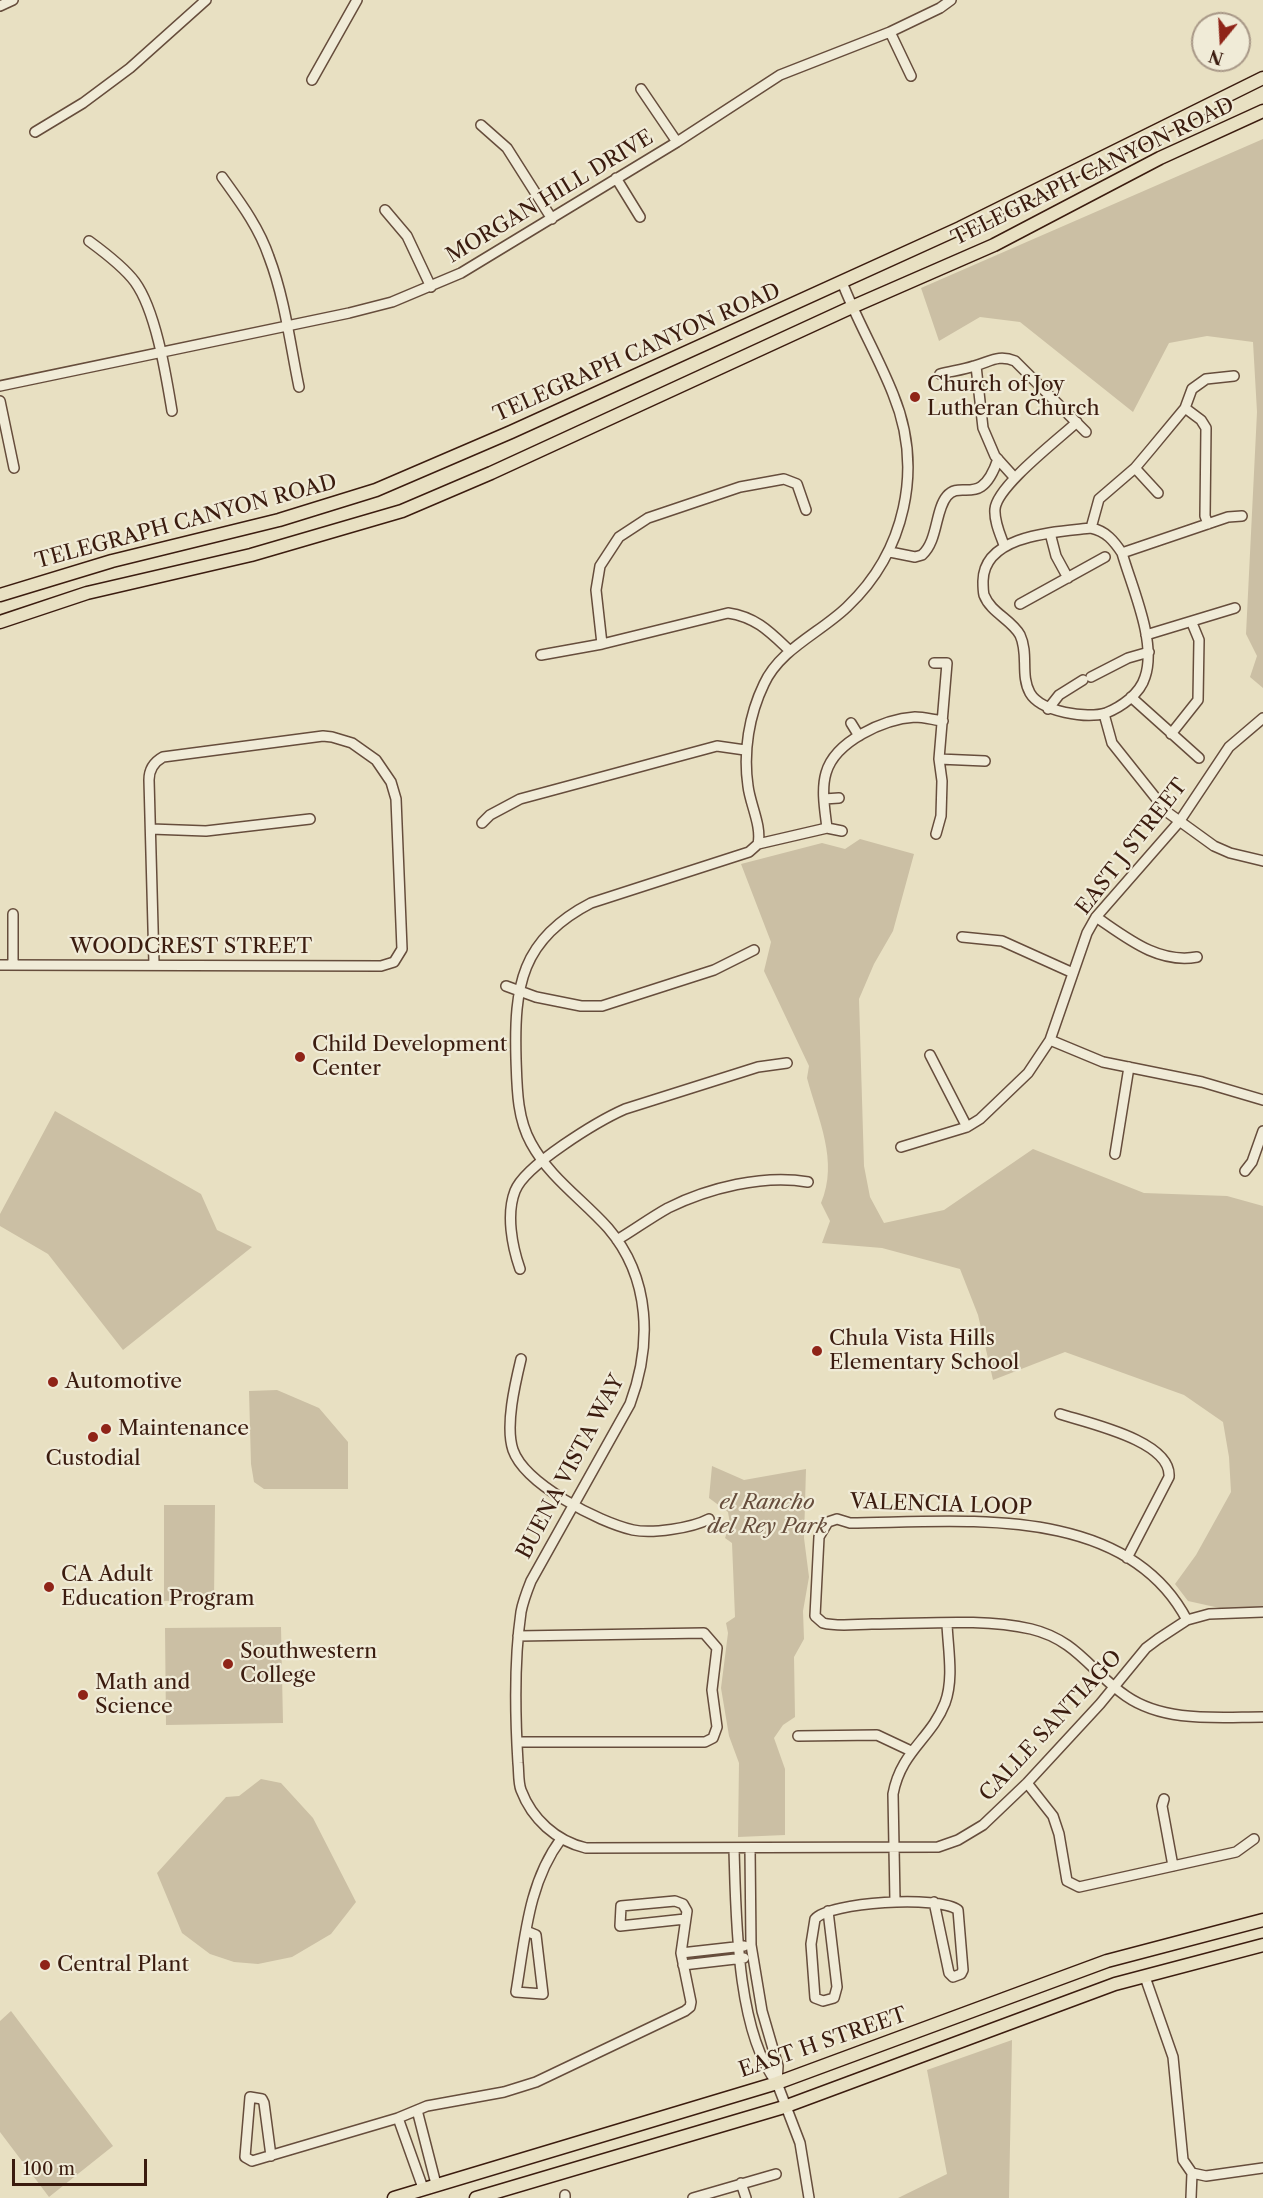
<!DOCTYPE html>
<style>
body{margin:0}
#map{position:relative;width:1263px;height:2198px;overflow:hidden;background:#e8e0c2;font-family:"Libre Caslon Text",serif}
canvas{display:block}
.north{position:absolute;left:1191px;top:12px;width:60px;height:60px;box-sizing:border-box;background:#f0ebd7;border:2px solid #a89887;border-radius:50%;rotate:198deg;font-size:16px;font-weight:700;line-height:24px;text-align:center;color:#3b1c0f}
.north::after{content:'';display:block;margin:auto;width:21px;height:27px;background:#8f2418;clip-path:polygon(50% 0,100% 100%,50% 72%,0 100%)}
.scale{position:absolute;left:12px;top:2159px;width:135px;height:27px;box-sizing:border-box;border:3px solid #3b1c0f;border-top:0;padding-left:8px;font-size:18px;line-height:21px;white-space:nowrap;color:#3b1c0f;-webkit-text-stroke:4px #f0ebd7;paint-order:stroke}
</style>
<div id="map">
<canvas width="1263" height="2198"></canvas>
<div class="north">N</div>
<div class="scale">100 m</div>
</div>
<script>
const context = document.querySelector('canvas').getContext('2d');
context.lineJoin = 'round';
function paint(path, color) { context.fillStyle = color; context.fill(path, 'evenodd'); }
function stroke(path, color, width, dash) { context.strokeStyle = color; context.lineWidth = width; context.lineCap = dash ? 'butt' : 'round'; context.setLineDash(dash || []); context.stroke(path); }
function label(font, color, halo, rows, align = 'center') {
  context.font = font + ' "Libre Caslon Text",serif'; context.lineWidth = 4.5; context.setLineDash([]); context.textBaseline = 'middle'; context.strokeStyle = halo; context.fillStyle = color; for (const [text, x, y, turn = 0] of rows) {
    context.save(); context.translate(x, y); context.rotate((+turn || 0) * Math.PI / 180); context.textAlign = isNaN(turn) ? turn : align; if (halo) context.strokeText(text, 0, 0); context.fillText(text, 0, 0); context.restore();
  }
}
const green = new Path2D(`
 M1263,139V688L1250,677L1257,656L1246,634L1257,412L1253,342L1207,336L1169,343L1133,412L1020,322L980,317L939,341L921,288Z
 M860,839L914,854L893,931L874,964L859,999L864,1166L870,1197L884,1223L944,1210L1033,1149L1144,1193L1227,1196L1263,1206V1609H1224L1188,1601L1175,1584L1196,1555L1231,1492L1229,1457L1223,1422L1184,1395L1065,1352L993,1380L978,1315L960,1269L882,1248L822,1243L830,1221L821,1203C839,1161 818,1119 807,1078L809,1066L764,971L771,942L741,864L822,843L845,849Z
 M55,1111L201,1194L217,1230L252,1247L123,1350L48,1254L0,1226V1214Z
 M277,1390L319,1408L348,1442V1489H264L254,1482L251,1464L249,1391Z
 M712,1466L744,1480L806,1469L804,1538L809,1577L803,1611L804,1639L794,1657L795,1717L783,1725L774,1738L785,1769V1835L738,1837L739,1763L729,1736L721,1688L728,1633L726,1623L735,1617L732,1543L725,1538L730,1524L728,1512L709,1498Z
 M164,1505H215L214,1600L164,1601Z
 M281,1627L283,1723L166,1725L165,1628Z
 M261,1779L281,1783L313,1818L356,1902L331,1934L292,1957L258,1964L234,1962L210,1954L182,1933L157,1873L226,1797L239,1796Z
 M11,2011L113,2146L49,2197L0,2132V2021Z
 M1012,2040L1009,2198H898L947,2174L927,2070Z`);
const minor = new Path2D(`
 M0,6L13,0
 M890,32L911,76
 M312,80L357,0
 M641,89L677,142
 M481,125L507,148L552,219
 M35,132L83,103L130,68L206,0
 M222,177C240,202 259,227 269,257C285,299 290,344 299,387
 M616,178L640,217
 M385,210L407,236L431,287
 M89,241C104,252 124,267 135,282C156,311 166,375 172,411
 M842,282C857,321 878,356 893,394C924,469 905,552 847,607C820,633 780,649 764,684C749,715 743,752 748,786C750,804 762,826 758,844L749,852L591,903C521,939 514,986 516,1059C517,1088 517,1118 531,1143C550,1178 582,1199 608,1228C651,1278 652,1345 630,1404L531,1581C527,1591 523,1601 521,1612C514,1660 515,1714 518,1763C519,1771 518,1782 521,1790C532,1819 556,1841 586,1848L938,1847L958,1840L983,1825L1027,1783L1100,1704L1146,1648L1158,1639L1187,1620L1209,1614L1263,1612
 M976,366L983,428L995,456L1014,477
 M940,374C951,371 963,370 974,366C990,362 998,354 1015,361L1086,432
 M0,386L349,313L392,302L461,273L677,142L780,75L890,32L940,8L951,0
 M0,401L14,468
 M1185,408L1201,420L1206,428L1205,516L1208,524
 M1135,468L1158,493
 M1091,528C1106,531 1114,541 1122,553C1132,588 1157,642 1145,677C1140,694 1121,707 1106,713C1087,719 1041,712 1030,693C1020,675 1029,654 1020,635C1011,619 991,613 984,595C983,591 983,586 983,581C984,534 1057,532 1091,528Z
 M1091,528L1099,499L1135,468L1151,449L1185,408L1192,389L1206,379L1234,376
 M1050,533L1056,556L1068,578
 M1004,545C1000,534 994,521 995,509C997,486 1059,439 1077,422
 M890,552L915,557L922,555C938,541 935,510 947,496C961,479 981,509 998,459
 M1122,553L1228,517L1242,516
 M1020,604L1105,557
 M1146,635L1235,608
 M602,644L596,590L600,566L619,537L648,518L740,487L784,479L797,484L806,510
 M541,655L602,644L728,613C756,617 770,632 790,651
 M934,663H947L939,759L942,781L941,816L936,834
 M1091,677L1128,658L1149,652
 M1131,697L1199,758
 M1048,709L1059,695L1083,680
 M1104,714L1112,743L1167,812L1214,846L1230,853L1263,861
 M851,723L859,736
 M1171,734L1198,700L1199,640L1192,623
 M939,759L985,761
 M824,799L839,798
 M482,823L490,815L520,799L717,746L745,750
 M827,828C825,811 821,790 826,773C835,741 884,719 915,717C924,717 934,720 943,721
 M151,829L206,831L310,819
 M758,844L827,828L842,831
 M1096,917C1127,938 1158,964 1197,957
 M962,937L1002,941L1073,973
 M0,965L381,966L394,962L402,949L396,799L391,782L376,760L352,743L332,737L323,736L163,757C154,762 149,770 149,780L154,964
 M13,965V914
 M506,986L536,997L581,1006H602L714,970L754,950
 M1050,1040L1103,1062L1202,1082L1263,1100
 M930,1055L967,1127
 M901,1147L967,1127L980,1119L1028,1073L1050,1040L1087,933L1096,917L1179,822L1229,747L1263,718
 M1115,1154L1129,1067
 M1245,1171L1252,1162L1263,1131
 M617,1240C634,1230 650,1218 668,1208C708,1188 764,1174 808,1182
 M520,1269C512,1246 506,1214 515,1191C525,1165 598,1121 625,1109L758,1067L787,1063
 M521,1359C515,1384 505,1426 513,1450C525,1484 598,1522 633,1530C652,1534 692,1528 709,1519
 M1060,1414C1088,1423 1172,1441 1169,1477L1127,1558
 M1187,1620C1125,1502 961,1522 850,1523L837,1519L828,1522L819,1537L815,1616L823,1623C838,1627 857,1624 872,1624C924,1624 981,1618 1031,1629C1077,1640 1091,1672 1126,1696C1165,1723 1218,1717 1263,1717
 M798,1736L877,1735L911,1751
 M517,1742H705L713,1738L717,1727L712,1690L717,1648L704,1633L518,1636
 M1027,1783L1053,1816L1059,1834L1067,1881L1079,1887L1236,1852L1254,1839
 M1164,1799L1162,1806L1173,1866
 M750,1848L751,1945L762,2011L778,2066L777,2083L800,2143L809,2198
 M734,1849C736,1914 736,2031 777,2083
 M895,1901L893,1794C901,1751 931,1739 945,1703C954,1679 948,1649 947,1624
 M828,1911L837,1987L834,1998L823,2001L815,1998L811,1944L815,1919C829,1902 939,1895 958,1910L963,1970L961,1974L953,1977L949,1973L934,1902
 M526,1931L536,1935L543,1994L516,1992C525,1939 528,1883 561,1839
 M681,1953L744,1946
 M683,1965L744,1958
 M1145,1977L1173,2057L1183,2160L1192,2173L1191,2198
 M417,2110L436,2184
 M398,2118L423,2188
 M271,2156L264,2103L262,2099L250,2097L245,2157L252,2161L398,2118L427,2106L504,2092L536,2082L685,2011L690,2007L691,2002L681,1953L687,1911L683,1904L675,1901L621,1906L620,1926L685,1919
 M1192,2173L1206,2176L1263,2168
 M741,2183L746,2198
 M565,2198V2195
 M693,2198L776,2174`);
const major = new Path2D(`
 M0,595L112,561L279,520L376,490L511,432L960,228L1263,78
 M0,622L87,593L251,555L402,511L491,473L852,307L994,245L1160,158L1263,111
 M394,2198L777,2083L1107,1961L1263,1920
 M476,2198L784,2107L1115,1984L1263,1945`);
const markers = [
 [915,397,6,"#8f2418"],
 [300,1057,6,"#8f2418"],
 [817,1351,6,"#8f2418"],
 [53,1382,6,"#8f2418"],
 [106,1429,6,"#8f2418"],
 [93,1437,6,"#8f2418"],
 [49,1587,6,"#8f2418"],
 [228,1664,6,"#8f2418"],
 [83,1695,6,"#8f2418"],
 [45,1965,6,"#8f2418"]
];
const streetNames = [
 ["TELEGRAPH CANYON ROAD",1093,172,-26],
 ["MORGAN HILL DRIVE",550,197,-31],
 ["TELEGRAPH CANYON ROAD",637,353,-24],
 ["TELEGRAPH CANYON ROAD",186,522,-15],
 ["EAST J STREET",1132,847,-52],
 ["WOODCREST STREET",191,947],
 ["BUENA VISTA WAY",571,1467,-62],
 ["VALENCIA LOOP",941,1505,2],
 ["CALLE SANTIAGO",1051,1726,-47],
 ["EAST H STREET",823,2043,-19]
];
const poiNames = [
 ["Church of Joy",927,385],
 ["Lutheran Church",927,409],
 ["Child Development",312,1045],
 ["Center",312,1069],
 ["Chula Vista Hills",829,1339],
 ["Elementary School",829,1363],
 ["Automotive",65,1382],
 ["Maintenance",118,1429],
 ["Custodial",93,1459,"center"],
 ["CA Adult",61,1575],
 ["Education Program",61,1599],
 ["Southwestern",240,1652],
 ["College",240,1676],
 ["Math and",95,1683],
 ["Science",95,1707],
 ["Central Plant",57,1965]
];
const parkNames = [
 ["el Rancho",767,1503],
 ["del Rey Park",767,1527]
];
paint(green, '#cbbfa4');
stroke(minor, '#664d3c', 12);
stroke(major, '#3b1c0f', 15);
stroke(minor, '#f0ebd7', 9);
stroke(major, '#e8e0c2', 12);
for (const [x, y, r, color] of markers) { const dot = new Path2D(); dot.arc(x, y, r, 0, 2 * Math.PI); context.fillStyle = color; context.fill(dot); stroke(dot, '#f0ebd7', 2); }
label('21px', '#3b1c0f', '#f0ebd7', streetNames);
label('21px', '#3b1c0f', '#f0ebd7', poiNames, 'left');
label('italic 21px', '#664d3c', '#f0ebd7', parkNames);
</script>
